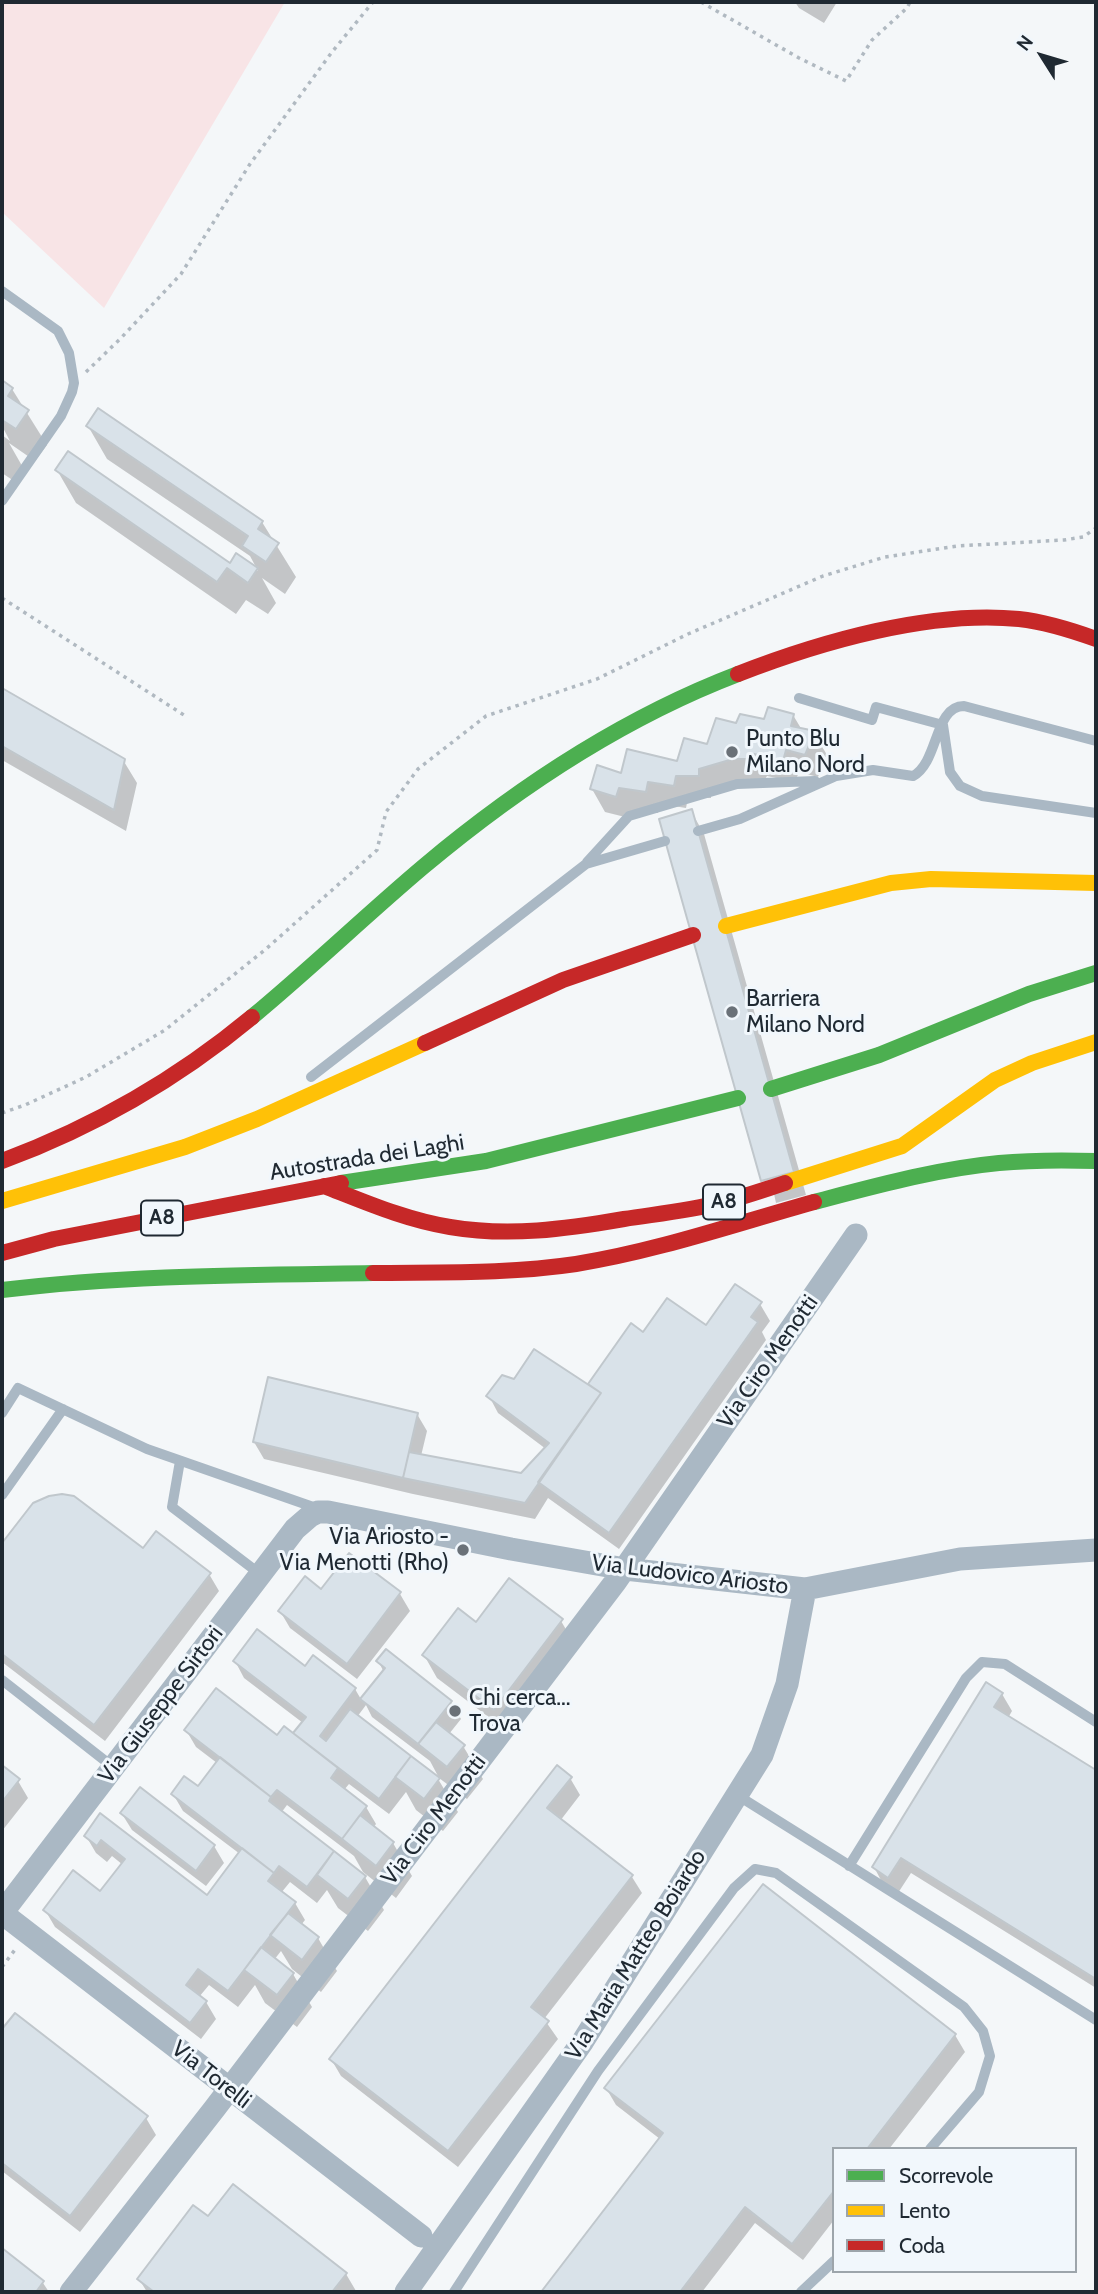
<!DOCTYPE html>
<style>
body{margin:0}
#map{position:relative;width:1098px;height:2294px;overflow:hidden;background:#f4f7f9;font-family:Cabin,sans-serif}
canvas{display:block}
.frame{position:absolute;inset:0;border:4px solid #1f2932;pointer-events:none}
.legend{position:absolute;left:832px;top:2147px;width:245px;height:126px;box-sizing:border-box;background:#f1f7fc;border:2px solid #9da5ab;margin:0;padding:9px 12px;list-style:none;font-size:21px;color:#1f2932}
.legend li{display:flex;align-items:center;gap:14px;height:35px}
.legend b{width:35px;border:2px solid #9da5ab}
.north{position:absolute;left:1007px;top:21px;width:70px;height:70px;-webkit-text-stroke:5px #f1f7fc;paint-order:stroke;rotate:307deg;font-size:19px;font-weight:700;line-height:28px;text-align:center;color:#1f2932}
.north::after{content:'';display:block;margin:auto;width:24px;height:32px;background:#1f2932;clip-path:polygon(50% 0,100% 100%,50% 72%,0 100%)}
</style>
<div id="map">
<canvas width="1098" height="2294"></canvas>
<div class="frame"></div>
<ul class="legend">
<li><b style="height:9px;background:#4caf50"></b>Scorrevole</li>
<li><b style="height:9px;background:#ffc107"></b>Lento</li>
<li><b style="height:9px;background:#c62828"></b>Coda</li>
</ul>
<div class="north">N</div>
</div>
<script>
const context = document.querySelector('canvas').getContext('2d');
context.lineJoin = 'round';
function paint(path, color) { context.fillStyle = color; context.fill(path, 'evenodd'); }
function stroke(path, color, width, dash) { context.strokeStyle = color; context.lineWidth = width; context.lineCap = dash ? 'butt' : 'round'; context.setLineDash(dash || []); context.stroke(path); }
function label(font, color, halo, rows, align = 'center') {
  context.font = font + ' Cabin,sans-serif'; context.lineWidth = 6; context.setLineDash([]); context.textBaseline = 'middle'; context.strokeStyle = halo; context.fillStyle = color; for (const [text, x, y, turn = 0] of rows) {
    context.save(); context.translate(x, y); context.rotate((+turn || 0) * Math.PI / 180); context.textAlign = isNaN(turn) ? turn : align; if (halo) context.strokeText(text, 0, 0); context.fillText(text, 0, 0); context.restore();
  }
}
const green = new Path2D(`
 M2,2H285L104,308L2,212Z`);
const shadow = new Path2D(`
 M795,2H837L824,23L799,8Z
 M2,382L12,389L47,445L35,461L9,443L25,471L17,483L2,473V435L10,441L2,426Z
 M88,426L262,522L296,577L285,594L262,578L276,603L268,614L246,600L236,614L76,503L57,470L231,565L237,556L258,571L250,556L107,459Z
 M2,690L123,760L137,783L126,831L2,760Z
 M793,715L802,730L814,733L827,755L818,777L799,772L795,782L767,776L764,781L711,792V798H688L686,808L660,804L658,813L632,810L629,818L605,812L592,789L622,775L678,763L709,746L737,726Z
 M691,811L704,834L806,1195L776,1203Z
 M760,1304L770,1321L762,1332L766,1340L619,1549L548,1498L535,1519L413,1494L264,1459L254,1442L417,1414L427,1431L421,1456L521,1475L546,1449L498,1413L489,1396L515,1382L588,1386L631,1326L643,1334L706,1327Z
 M35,1504L144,1550L209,1574L219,1591L105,1741L2,1662V1546Z
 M349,1555L400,1594L410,1611L357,1679L290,1628L280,1611L321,1591Z
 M561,1621L574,1643L507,1731L437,1678L424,1655L476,1624Z
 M235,1661L306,1669L355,1689L362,1701L384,1672L378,1661L451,1702L461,1719L449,1734L463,1746L483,1779L467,1799L439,1778L430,1761L372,1717L366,1705L357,1717L438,1779L458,1812L443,1831L416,1810L406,1792L389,1814L349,1784L344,1790L366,1807L376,1824L373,1828L393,1843L412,1876L396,1898L363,1872L354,1856L287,1805L281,1813L365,1877L384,1910L368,1931L338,1908L327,1890L317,1903L290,1882L281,1893L295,1903L305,1920L301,1925L318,1938L337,1971L321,1992L292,1969L281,1951L274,1960L293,1974L312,2007L297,2027L265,2003L255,1985L238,2007L209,1985L199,1997L206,2002L216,2019L201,2039L55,1927L45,1910L101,1894L123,1865L112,1856L107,1862L96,1853L86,1836L101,1816L207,1898L240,1854L183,1811L173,1794L198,1788L217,1763L196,1747L186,1730L277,1738L294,1736L303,1723L244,1678Z
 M1002,1694L1012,1711L1008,1718L1096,1772V1988L911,1873L898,1893L883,1884L874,1867Z
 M2,1768L18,1781L28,1798L2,1831Z
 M570,1778L580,1795L560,1821L632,1877L642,1893L544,2019L558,2039L458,2167L341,2076L331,2059Z
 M122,1814L214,1846L224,1863L206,1886L132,1830Z
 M15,2015L146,2118L156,2135L80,2232L2,2171V2032Z
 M955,2035L965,2052L889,2149H834V2220L803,2260L755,2223L702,2292H544L660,2139L616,2105L606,2088Z
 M208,2219L346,2274L356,2291L147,2292L139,2279Z
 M2,2250L43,2283L49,2292H2Z`);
const building = new Path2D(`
 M2,380L13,388L8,396L29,410L16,429L2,420Z
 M98,408L263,521L258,529L279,543L266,562L242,546L248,536L86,426Z
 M68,451L230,563L236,553L258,568L248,583L227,568L217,582L55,470Z
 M2,688L125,759L114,810L2,746Z
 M768,707L794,714L791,726L815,731L805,755L786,750L783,761L754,754L752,759H733L699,769V776H676L674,786L648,782L646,792L619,788L616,797L590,789L597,765L621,773L627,749L677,761L684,738L707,744L716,718L736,723L740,714L764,719Z
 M692,809L794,1172L761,1181L659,819Z
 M735,1284L762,1302L751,1317L758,1322L609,1533L538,1482L601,1393L588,1384L631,1323L643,1332L667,1298L706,1325Z
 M534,1349L601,1393L525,1503L403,1478L409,1452L521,1473L549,1443L486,1396L502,1375L514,1379Z
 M268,1377L418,1413L403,1478L253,1442Z
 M62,1494L74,1496L143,1548L156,1531L211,1573L94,1725L2,1654V1543L33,1503L49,1496Z
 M349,1553L401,1592L347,1664L278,1611L305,1576L321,1589Z
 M509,1578L563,1619L494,1710L422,1655L458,1608L476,1622Z
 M257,1629L305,1666L313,1655L356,1688L320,1736L326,1741L350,1709L411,1756L379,1799L293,1733L306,1717L233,1661Z
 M386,1649L452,1701L418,1744L360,1699L385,1668L376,1661Z
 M986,1682L1003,1693L994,1707L1096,1770V1979L901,1858L888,1878L872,1867Z
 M216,1688L277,1735L284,1726L338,1768L331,1778L367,1806L342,1839L277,1790L271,1797L184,1730Z
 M436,1722L465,1745L447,1767L418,1744Z
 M411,1756L440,1778L424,1799L395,1777Z
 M220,1757L271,1797L269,1801L334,1851L307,1887L279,1866L274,1873L171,1794L184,1776L198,1786Z
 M2,1765L20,1779L2,1802Z
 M557,1765L572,1777L547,1808L633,1875L531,2007L549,2021L448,2151L329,2059Z
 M140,1787L215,1845L196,1871L120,1813Z
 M100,1813L207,1895L242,1848L274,1873L268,1881L296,1902L228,1991L198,1969L186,1985L207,2001L190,2023L43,1910L73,1870L100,1891L125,1859L101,1840L97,1846L84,1836Z
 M360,1815L394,1842L376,1866L342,1839Z
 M334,1851L366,1876L348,1899L317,1875Z
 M763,1884L956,2034L867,2149H834V2191L792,2244L745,2207L680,2292H541L663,2133L604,2088Z
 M288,1913L319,1937L302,1960L270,1935Z
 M261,1947L294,1973L277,1995L244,1970Z
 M15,2013L148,2116L70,2216L2,2163V2029Z
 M233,2184L347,2273L332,2292H154L137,2279L193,2205L208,2216Z
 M2,2248L44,2281L36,2292H2Z`);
const path = new Path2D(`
 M701,2L799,58L846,81L872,40L907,8L910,2
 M86,372L121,338L181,274L250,164L332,52L373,2
 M2,598L187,717
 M2,1113L25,1105L86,1077L165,1030L266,949L377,850L386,812L418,769L486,716L597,679L688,634L823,576L885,557L957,546L1064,540L1083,537L1096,528
 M2,1967L17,1947`);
const lane = new Path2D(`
 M2,291L58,331L69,353L74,383L72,392L61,416L2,501
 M799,698L872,720L876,707L943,725
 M943,725L950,772L960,786L982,796L1096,813
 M698,831L740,819L836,776L873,770L913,776C939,762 934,706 964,706L1096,741
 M587,862L629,816L737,784L815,781
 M311,1077L586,864L665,841
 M2,1413L18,1388L147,1449L319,1509
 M180,1461L172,1507L260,1574
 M2,1495L63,1409
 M2,1680L113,1767
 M737,1795L1096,2020
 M849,1866L966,1678L982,1662L1005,1664L1096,1722
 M454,2292L598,2071L734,1888L755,1869L776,1873L964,2007L983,2031L990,2056L979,2092L930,2149
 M801,2292L834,2261`);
const street = new Path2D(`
 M2,1913L295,1529L310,1516L318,1512H328L511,1549L625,1569L805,1589L960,1559L1096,1550
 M2,1913L421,2236
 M71,2292L215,2108L616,1581L856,1235
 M406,2292L583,2041L762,1755L787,1684L805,1589`);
const fast = new Path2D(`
 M252,1017C310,969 365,916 423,867C517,788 623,718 738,674
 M771,1089L879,1055L1029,994L1096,973
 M341,1183L486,1161L738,1098
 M814,1202C875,1186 936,1169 999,1163C1031,1160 1063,1160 1096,1161
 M2,1290C125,1275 249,1275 373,1273`);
const slow = new Path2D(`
 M726,926L891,883L931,879L1096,883
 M785,1183L902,1146L995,1080L1032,1063L1096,1042
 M2,1201L185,1147L257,1119L425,1043`);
const jam = new Path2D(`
 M738,674C820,642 930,610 1019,619C1046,622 1071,630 1096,639
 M425,1043L563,980L693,935
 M2,1161C94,1127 176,1080 252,1017
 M324,1186C365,1202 406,1220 450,1227C509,1237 566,1229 624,1219C656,1214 688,1211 719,1203C741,1198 763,1190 785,1183
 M2,1253L54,1239L341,1183
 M373,1273C440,1272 509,1274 576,1264C657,1251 735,1224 814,1202`);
const markers = [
 [732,752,7,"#6a7178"],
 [732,1012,7,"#6a7178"],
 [463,1550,7,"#6a7178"],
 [455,1711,7,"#6a7178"]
];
const shields = [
 [724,1202,42],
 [162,1218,42]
];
const shieldNames = [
 ["A8",724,1202],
 ["A8",162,1218]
];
const poiNames = [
 ["Punto Blu",746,739],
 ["Milano Nord",746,765],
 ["Barriera",746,999],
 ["Milano Nord",746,1025],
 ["Via Ariosto -",449,1537,"right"],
 ["Via Menotti (Rho)",449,1563,"right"],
 ["Chi cerca...",469,1698],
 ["Trova",469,1724]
];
const streetNames = [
 ["Autostrada dei Laghi",367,1158,-9],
 ["Via Ciro Menotti",768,1362,-55],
 ["Via Ludovico Ariosto",690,1575,7],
 ["Via Giuseppe Sirtori",161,1705,-53],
 ["Via Ciro Menotti",434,1820,-53],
 ["Via Maria Matteo Boiardo",636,1955,-58],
 ["Via Torelli",211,2075,38]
];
paint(green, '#f8e4e6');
paint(shadow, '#0003');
paint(building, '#d9e2e9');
stroke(building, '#c0c7cc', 2);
stroke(path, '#b0b9c1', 3.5, [3.5, 5]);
stroke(lane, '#aab8c4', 10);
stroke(street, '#aab8c4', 23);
stroke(fast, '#4caf50', 16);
stroke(slow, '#ffc107', 16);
stroke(jam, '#c62828', 16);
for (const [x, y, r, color] of markers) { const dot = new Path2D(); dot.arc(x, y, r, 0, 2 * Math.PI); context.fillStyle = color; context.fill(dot); stroke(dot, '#f1f7fc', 2.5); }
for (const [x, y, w] of shields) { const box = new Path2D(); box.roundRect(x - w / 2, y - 17.5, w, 35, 5); context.fillStyle = '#f1f7fc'; context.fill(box); stroke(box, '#1f2932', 2); }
label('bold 21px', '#1f2932', null, shieldNames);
label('23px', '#1f2932', '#f1f7fc', poiNames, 'left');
label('23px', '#1f2932', '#f1f7fc', streetNames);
</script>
